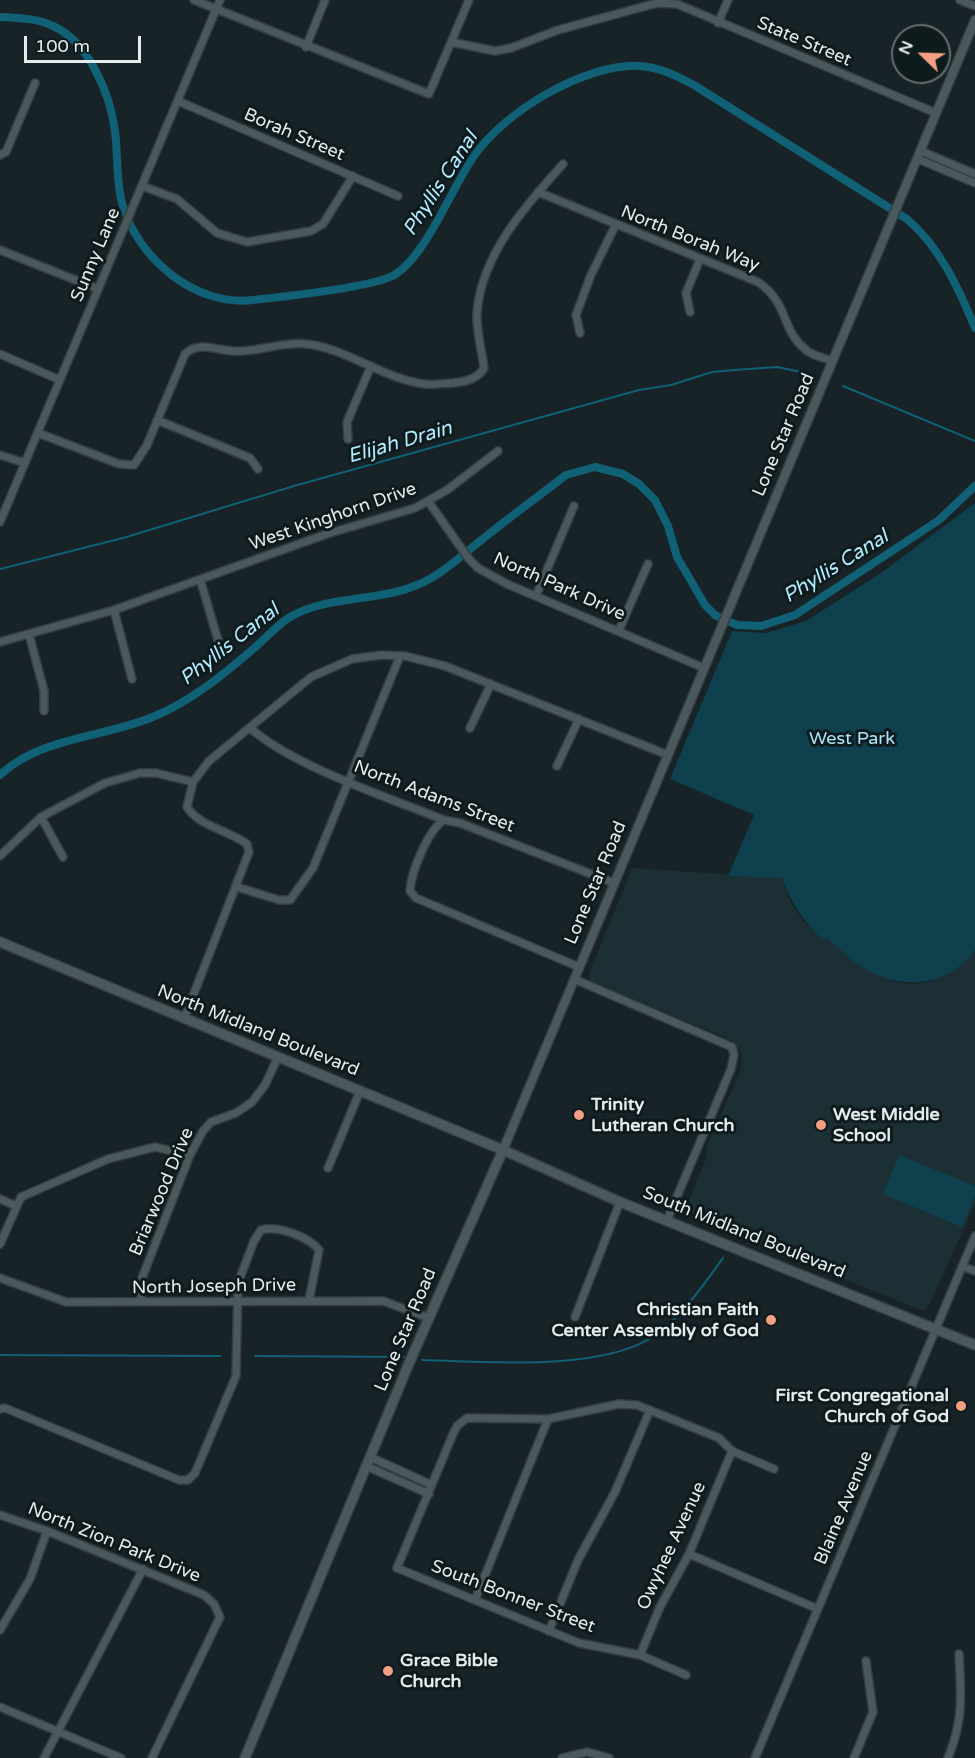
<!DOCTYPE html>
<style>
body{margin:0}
#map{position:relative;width:975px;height:1758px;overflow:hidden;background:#182327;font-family:"Varela Round",sans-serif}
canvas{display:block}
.north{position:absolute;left:891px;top:24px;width:60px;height:60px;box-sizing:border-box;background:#0f1a1d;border:2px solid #646e70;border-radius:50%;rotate:293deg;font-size:16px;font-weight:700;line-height:24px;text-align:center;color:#e4ebed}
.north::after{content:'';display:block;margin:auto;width:21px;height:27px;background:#f39f82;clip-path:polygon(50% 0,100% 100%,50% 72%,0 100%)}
.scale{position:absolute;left:24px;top:36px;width:117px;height:27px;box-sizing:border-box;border:3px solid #e4ebed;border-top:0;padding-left:8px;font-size:18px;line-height:21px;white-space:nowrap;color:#e4ebed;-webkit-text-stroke:4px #0f1a1d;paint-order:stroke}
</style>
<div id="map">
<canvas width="975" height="1758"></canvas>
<div class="north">N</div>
<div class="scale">100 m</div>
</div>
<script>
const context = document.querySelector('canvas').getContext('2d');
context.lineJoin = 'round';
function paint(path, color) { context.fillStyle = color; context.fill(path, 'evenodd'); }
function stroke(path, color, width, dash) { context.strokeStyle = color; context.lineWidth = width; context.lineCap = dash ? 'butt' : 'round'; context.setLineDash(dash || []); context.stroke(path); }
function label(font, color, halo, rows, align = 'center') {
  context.font = font + ' "Varela Round",sans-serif'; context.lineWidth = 6; context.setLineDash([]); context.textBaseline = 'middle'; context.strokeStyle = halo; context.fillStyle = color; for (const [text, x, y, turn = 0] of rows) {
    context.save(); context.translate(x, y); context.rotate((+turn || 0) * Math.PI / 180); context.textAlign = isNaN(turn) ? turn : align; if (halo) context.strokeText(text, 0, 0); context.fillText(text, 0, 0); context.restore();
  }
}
const built = new Path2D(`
 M632,868L782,878L790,901L804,922L823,939L826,937L864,968L896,982L914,984L929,982L956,968L975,950V1204L931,1301L924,1311L775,1251L687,1212L686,1207L706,1159L707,1146L741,1070L742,1055L739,1048L729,1039L592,982L588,977Z`);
const green = new Path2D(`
 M975,503V950C947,988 900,991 862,967C849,959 838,947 826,937L823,940C803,921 792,904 782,878L728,876L754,815L670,779L732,631L766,633L806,621L881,573Z
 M899,1155L975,1186V1196L962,1227L883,1194Z`);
const stream = new Path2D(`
 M843,386L975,441
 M0,569L123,538L294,486L639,390L671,385L712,372L734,370L777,367L811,374
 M0,1355L220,1356
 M255,1356L404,1357
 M422,1360C484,1362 606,1372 657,1334C684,1313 703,1286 723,1258`);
const canal = new Path2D(`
 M0,17C17,18 37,18 53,26C89,42 110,94 115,131C118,155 116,180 122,203C137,258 195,307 253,300C281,297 377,287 396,274C428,252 451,189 474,156C504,112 585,63 640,66C659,67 677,76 694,85L907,219C940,247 959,289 975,328
 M0,775C42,736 105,738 155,716C191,701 223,675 252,650C264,640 277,625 290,617C328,595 377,602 417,585C442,575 463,554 484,538C511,516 539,496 566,475L595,467L623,474L639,484L655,500L668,526L677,557L705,605L715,615L737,625L761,626L795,615L939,520L975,486`);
const minor = new Path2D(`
 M194,0L429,94L469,0
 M960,0L975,6
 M718,23L728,0
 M451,42L495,51L511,48L558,30L657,3L677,4L936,113
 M306,47L325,0
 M178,101L398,196
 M921,151L975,174
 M0,155L6,152L35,83
 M918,159L975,183
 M142,186L177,199L217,233L247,242L311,231L323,224L353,176
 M538,192L758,282C790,304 780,329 806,350C813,356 824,358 833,361
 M0,250L98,289
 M690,312L686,293L700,259
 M580,333L576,315L591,275L616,224
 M0,354L60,380
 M157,420L250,458L258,469
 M38,433L119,464L134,465L147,445L185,354C199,341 216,350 233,351C257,353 282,341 307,344C348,349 383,379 425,384C434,385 444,383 453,383C465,382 478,379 484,368C482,351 476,330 477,313C481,255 526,205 563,164
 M348,439L347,422L371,366
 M0,455L25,463
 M428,501L469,559L478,568L507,584L704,668
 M0,522L220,0
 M200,579L218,640
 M536,596L574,506
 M114,610L132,679
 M619,630L648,564
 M29,634L44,691V711
 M0,642L114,610L327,534L415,508L447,490L498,451
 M250,728C295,767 387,797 444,820L460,823L614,883
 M470,728L491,684
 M557,766L579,719
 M41,817L63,857
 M444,820C428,830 411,872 410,891L416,898L579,967
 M0,856L41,817L105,783L140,773H156L193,782
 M237,887L279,900H290L313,868L400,656
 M574,979L732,1047L734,1055L731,1069L667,1220
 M184,1019L249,852L247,844C228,830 200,827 187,807L193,782L209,761L311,677L352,659L381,655L405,656L445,666L668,755
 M328,1168L360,1091
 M0,1199L16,1206
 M0,1244L21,1197L108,1159L155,1147L190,1155
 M962,1266L975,1271
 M0,1278L66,1302L383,1301L429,1318
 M141,1301L142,1278L190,1155L203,1131L211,1122L236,1113L252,1102L265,1085L278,1057
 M575,1317L620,1202
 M0,1409L5,1408L179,1480H188L195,1473L236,1376L238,1283L254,1241L261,1230C278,1225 309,1237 319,1250L309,1300
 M370,1457L432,1485
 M366,1466L429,1494
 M0,1515L47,1531L204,1595L214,1604L220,1617L152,1758
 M689,1554L818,1609
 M475,1600L548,1419
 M0,1630L30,1579L47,1531
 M549,1631L578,1560L615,1492L650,1410
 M640,1655L660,1607L689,1554L732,1451
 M686,1675L640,1655L579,1643L397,1568L453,1434L457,1426L467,1418L548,1419L619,1404L637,1405L719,1438L732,1451L774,1469
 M0,1707L121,1758
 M44,1758L143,1569
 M562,1758L587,1752L609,1758
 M755,1758L975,1236
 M854,1758L873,1712L866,1661
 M948,1758C964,1718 961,1696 959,1654`);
const tertiary = new Path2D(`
 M503,1150L975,20`);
const secondary = new Path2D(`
 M0,942L503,1150L620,1202L975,1345
 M245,1758L410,1361L503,1150`);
const markers = [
 [579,1115,6,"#f39f82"],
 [821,1125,6,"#f39f82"],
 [771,1320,6,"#f39f82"],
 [961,1406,6,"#f39f82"],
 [388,1671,6,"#f39f82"]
];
const streetNames = [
 ["State Street",804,42,23],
 ["Borah Street",294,135,23],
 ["North Borah Way",690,239,22],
 ["Sunny Lane",96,255,-67],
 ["Lone Star Road",784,435,-67],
 ["West Kinghorn Drive",333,517,-19],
 ["North Park Drive",559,587,24],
 ["North Adams Street",434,797,21],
 ["Lone Star Road",596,883,-67],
 ["North Midland Boulevard",258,1031,22],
 ["Briarwood Drive",162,1192,-67],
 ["South Midland Boulevard",744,1233,22],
 ["North Joseph Drive",214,1287,-1],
 ["Lone Star Road",406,1330,-67],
 ["Blaine Avenue",844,1508,-67],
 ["North Zion Park Drive",114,1543,22],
 ["Owyhee Avenue",672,1546,-65],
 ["South Bonner Street",513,1597,21]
];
const parkNames = [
 ["West Park",852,739]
];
const poiNames = [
 ["Trinity",591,1105],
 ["Lutheran Church",591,1126],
 ["West Middle",833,1115],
 ["School",833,1136],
 ["Christian Faith",759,1310,"right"],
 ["Center Assembly of God",759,1331,"right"],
 ["First Congregational",949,1396,"right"],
 ["Church of God",949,1417,"right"],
 ["Grace Bible",400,1661],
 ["Church",400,1682]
];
const waterNames = [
 ["Phyllis Canal",441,184,-57],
 ["Elijah Drain",400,443,-16],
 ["Phyllis Canal",836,567,-32],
 ["Phyllis Canal",230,645,-38]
];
paint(built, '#1c2f35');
paint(green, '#0f404e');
stroke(stream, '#106175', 2);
stroke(canal, '#106175', 8);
stroke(minor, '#353e41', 10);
stroke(tertiary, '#353e41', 11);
stroke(secondary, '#353e41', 12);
stroke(minor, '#4b585c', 7);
stroke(tertiary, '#4b585c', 8);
stroke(secondary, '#4b585c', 9);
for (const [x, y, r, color] of markers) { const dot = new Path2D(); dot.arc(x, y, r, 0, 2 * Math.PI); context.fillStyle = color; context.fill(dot); stroke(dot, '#0f1a1d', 2); }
label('18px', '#e4ebed', '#0f1a1d', streetNames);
label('18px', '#ace6fa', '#0f1a1d', parkNames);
label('bold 18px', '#e4ebed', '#0f1a1d', poiNames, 'left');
label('italic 20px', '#b1ebff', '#0f1a1d', waterNames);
</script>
